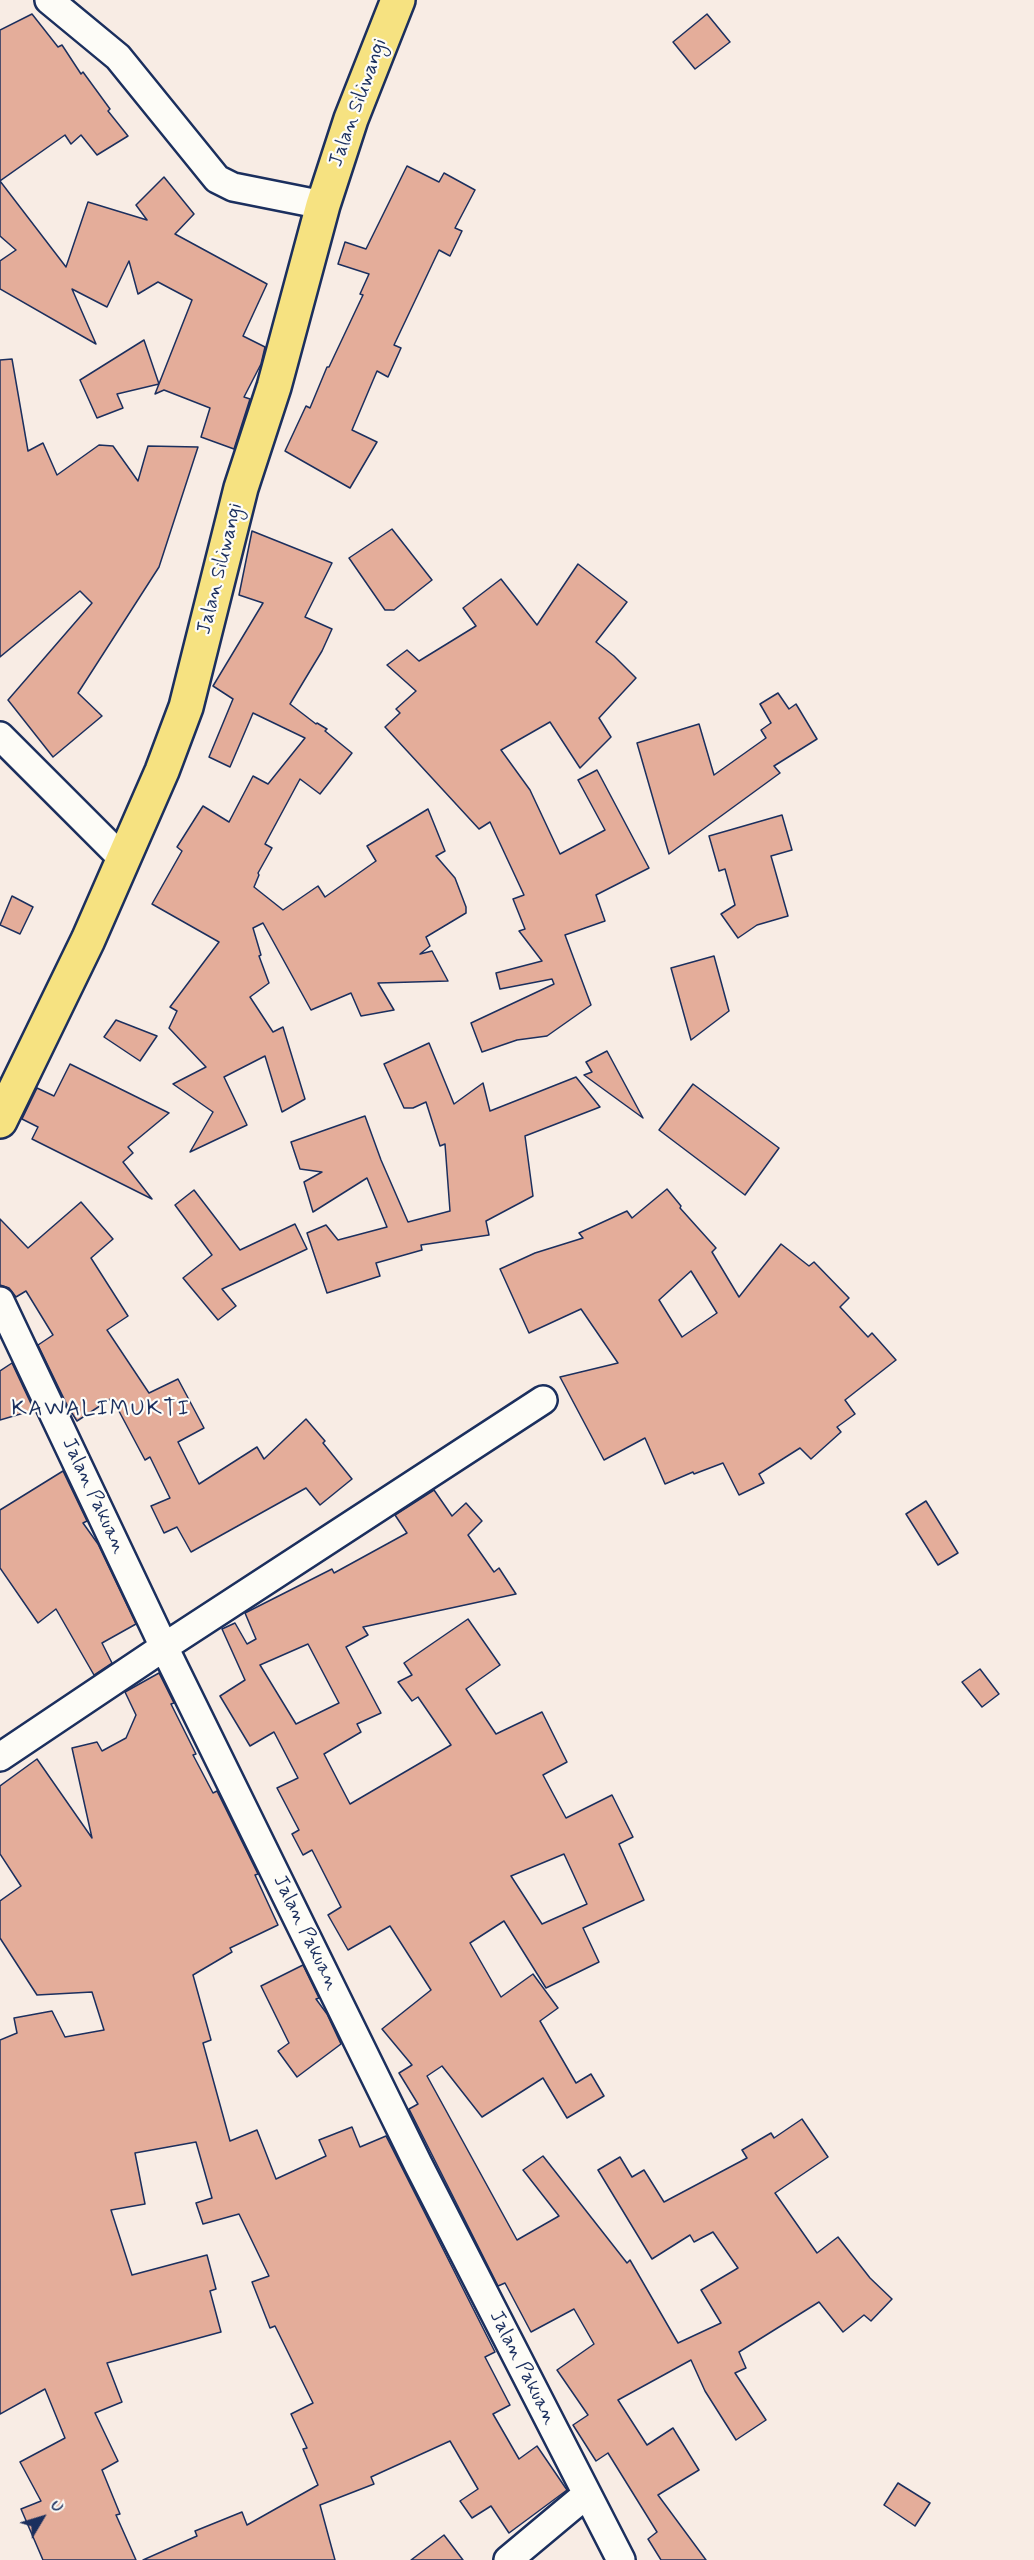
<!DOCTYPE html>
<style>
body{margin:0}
#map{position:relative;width:1034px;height:2560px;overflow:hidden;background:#f8ece4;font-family:Mynerve,sans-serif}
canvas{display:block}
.north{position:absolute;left:12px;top:2488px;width:60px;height:60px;-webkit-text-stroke:4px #fdfcf7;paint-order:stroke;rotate:52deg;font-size:16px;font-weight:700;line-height:24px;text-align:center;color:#1b2f5e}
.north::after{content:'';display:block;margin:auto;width:21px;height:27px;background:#1b2f5e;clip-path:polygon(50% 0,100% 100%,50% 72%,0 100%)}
</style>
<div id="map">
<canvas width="1034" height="2560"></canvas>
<div class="north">U</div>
</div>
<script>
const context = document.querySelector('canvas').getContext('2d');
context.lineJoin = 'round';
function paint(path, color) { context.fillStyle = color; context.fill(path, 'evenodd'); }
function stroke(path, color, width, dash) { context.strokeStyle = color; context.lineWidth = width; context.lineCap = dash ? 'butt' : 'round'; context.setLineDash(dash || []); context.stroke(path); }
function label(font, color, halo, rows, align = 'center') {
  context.font = font + ' Mynerve,sans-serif'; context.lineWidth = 4.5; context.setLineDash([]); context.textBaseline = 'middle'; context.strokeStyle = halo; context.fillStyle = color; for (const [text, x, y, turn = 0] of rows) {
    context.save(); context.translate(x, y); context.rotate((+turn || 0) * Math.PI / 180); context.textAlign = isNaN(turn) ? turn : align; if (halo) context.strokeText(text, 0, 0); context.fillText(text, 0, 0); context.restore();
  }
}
const building = new Path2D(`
 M32,14L58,47L62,45L81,74L83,72L110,109L108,111L128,136L97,155L81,135L71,144L65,135L0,181L66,267L88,202L147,220L136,205L164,177L194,214L175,234L267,284L243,336L265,347L261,364L244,397L250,399L234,449L201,437L210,408L164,390L155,394L192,300L158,282L138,294L129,261L107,307L72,289L96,344L0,289V261L16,250L0,236V30Z
 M707,14L730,42L695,69L673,42Z
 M407,166L439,182L444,173L475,190L455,228L462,231L450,256L439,250L394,345L401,348L388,377L377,371L352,430L377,442L350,488L285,451L306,406L310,408L327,367H329L363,295L360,294L369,274L338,264L345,242L366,249Z
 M144,340L159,384L117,394L123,408L97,418L80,380Z
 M12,359L28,451L43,443L57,475L99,445L113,446L138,481L148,446L198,447L159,567L78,693L102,716L53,757L8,700L92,603L80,591L0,657V360Z
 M392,529L432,580L394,610H385L349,558Z
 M252,531L332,563L305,617L332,629L322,651L290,704L316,724L317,723L327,729L325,731L352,753L320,794L300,779L265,844L272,848L258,873L259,875L254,887L283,910L318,886L325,897L376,861L367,846L428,809L445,851L436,856L455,878L466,907V913L426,937L430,946L420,954L432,951L448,981L378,983L394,1010L361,1016L351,993L311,1010L263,923L253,928L261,955L259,956L269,983L250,997L273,1032L283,1027L305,1099L282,1112L265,1056L224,1077L247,1125L190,1152L213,1112L173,1084L206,1067L169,1028L177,1011L170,1007L219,942L152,904L182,851L177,847L203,806L229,822L253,776L268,784L305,738L253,713L230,767L209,757L233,699L213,686L263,603L239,595Z
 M578,564L627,602L596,642L614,656L636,678L599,718L611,737L580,768L550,722L501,750L530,790L560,854L605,830L578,780L597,770L649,868L596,895L605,921L565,935L591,1005L547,1036L517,1040L482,1052L471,1023L554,984L552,979L500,989L496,973L542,961L519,931L525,929L513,899L524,895L490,822L479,829L385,727L400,713L396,709L416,691L387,665L407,650L419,661L476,626L463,608L501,579L537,625Z
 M778,693L789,709L796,704L817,739L774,766L780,773L669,854L637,743L699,724L714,775L766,738L761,730L771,723L760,704Z
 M782,815L792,850L771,856L788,916L757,925L738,938L721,914L735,905L725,869L719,871L709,836Z
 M12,896L33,907L20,934L0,925Z
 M714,956L729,1011L691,1040L671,968Z
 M116,1020L157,1036L140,1061L104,1037Z
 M429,1043L454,1104L483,1083L490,1111L576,1077L600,1107L525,1136L533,1196L486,1221L489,1235L421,1245L422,1250L376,1263L380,1276L327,1293L307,1233L326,1225L338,1240L387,1227L367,1178L313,1212L304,1182L322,1172L300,1169L291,1142L365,1116L381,1160L408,1222L450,1211L445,1144L440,1146L426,1102L413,1108H404L384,1064Z
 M607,1051L643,1118L584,1075L592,1072L586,1062Z
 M70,1064L169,1113L128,1147L133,1153L123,1162L152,1199L32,1139L38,1127L22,1119L37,1088L54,1096Z
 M693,1084L779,1148L745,1195L659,1130Z
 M667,1189L681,1206L680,1208L716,1248L712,1252L739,1297L781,1244L809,1266L814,1262L849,1298L840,1307L868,1337L872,1333L896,1360L845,1400L855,1414L837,1427L841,1432L811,1459L800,1448L759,1474L764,1483L739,1495L723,1463L694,1474L693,1472L665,1484L645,1438L604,1460L560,1377L618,1363L581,1309L529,1333L500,1269L535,1253L583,1238L579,1233L627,1211L632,1218ZM691,1271L717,1313L682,1337L659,1300Z
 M194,1190L240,1250L295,1224L307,1249L222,1289L236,1306L218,1320L183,1278L212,1255L175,1205Z
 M81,1202L113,1239L91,1258L128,1316L107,1330L149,1393L178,1379L204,1428L178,1442L199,1484L257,1447L264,1459L306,1419L325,1441L323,1443L352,1479L320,1505L306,1488L191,1552L177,1527L164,1533L151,1506L170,1498L150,1457L145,1460L112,1398L77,1421L68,1407L38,1345L53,1335L26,1291L16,1297L9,1288L0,1285V1219L28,1248Z
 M12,1363L34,1410L0,1420V1371Z
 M63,1471L87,1521L83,1523L98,1544L136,1624L102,1643L112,1663L94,1675L56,1609L38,1623L0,1568V1510Z
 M434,1490L452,1516L466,1503L482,1521L468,1535L494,1572L499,1568L516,1594L363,1627L368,1635L346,1647L381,1713L357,1724L361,1732L324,1754L350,1804L451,1745L418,1697L412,1701L398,1682L412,1675L404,1663L468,1619L500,1665L466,1689L496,1734L542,1712L567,1762L543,1775L566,1818L612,1795L633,1837L619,1844L644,1900L583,1928L599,1962L546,1988L504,1921L470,1943L501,1997L533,1974L558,2008L540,2021L576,2083L591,2074L604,2096L567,2118L543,2078L482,2117L442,2066L427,2076L517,2240L559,2216L523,2170L543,2156L627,2263L630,2260L678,2343L721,2323L701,2290L738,2268L713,2232L694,2242L690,2235L652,2259L598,2170L620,2157L632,2177L644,2170L664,2202L747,2158L742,2150L771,2133L774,2138L802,2119L828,2157L775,2193L817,2253L838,2237L870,2278L892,2299L871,2321L864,2315L843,2332L819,2302L739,2352L746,2368L735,2373L766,2420L736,2440L705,2391L691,2360L618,2400L647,2445L673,2428L699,2470L658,2495L706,2560H661L648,2539L657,2532L608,2453L596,2461L573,2425L588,2415L557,2370L594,2344L574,2309L531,2332L505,2283L498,2286L409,2109L418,2104L399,2073L412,2065L382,2029L431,1990L390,1926L348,1950L328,1915L341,1907L312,1850L303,1855L292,1834L299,1830L277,1788L298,1778L274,1732L250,1746L220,1696L245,1680L222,1629L235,1623L247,1644L256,1639L245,1613L332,1569L334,1573L407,1533L395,1515ZM308,1644L339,1703L296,1724L260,1665ZM564,1854L587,1904L542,1924L511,1876Z
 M926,1501L958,1553L938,1565L906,1514Z
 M980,1669L999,1694L982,1707L962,1682Z
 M159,1673L174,1703L171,1704L196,1754L193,1755L213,1793L217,1791L258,1874L255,1875L278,1925L230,1948L232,1952L193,1975L211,2040L203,2043L230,2141L257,2130L276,2179L326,2156L319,2140L352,2127L360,2147L386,2136L495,2352L485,2357L510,2405L493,2414L519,2459L537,2446L567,2490L509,2533L491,2506L472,2518L460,2501L478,2489L450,2441L371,2477L374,2484L320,2505L335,2560H143L197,2536L195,2531L242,2512L247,2525L318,2485L303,2449L307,2448L291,2414L313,2403L275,2326L270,2328L252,2282L269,2276L239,2214L203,2224L196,2203L212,2198L196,2142L135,2153L145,2204L111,2210L132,2275L207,2255L216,2289L210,2291L221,2332L107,2363L122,2402L95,2413L118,2461L102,2470L120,2514L116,2515L136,2560H43L21,2509L41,2501L20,2462L65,2438L45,2389L0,2414V2040L17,2033L14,2018L52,2011L65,2037L104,2030L92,1992L37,1995L0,1938V1901L21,1886L0,1854V1786L37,1759L92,1838L72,1748L97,1742L102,1751L126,1738L136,1715L125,1692Z
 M303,1965L319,1998L316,1999L327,2014L341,2044L297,2077L278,2051L289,2043L261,1986Z
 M898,2483L930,2503L915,2526L884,2505Z
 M444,2535L463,2560H411Z`);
const minor = new Path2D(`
 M49,0L118,57L217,179L233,187L323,205
 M0,736L124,860
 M0,1301L164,1647L418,2164L621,2560
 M0,1757L164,1647L543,1400
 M508,2560L587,2494`);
const trunk = new Path2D(`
 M0,1121L88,940L162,771L186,707L241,488L274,387L323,205L351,119L398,0`);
const streetNames = [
 ["Jalan Siliwangi",359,103,-70],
 ["Jalan Siliwangi",221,569,-76],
 ["Jalan Pakuan",93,1496,65],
 ["Jalan Pakuan",305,1933,64],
 ["Jalan Pakuan",522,2368,63]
];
const quarterNames = [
 ["KAWALIMUKTI",101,1410]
];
paint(building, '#e4ad9a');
stroke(building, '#1b2f5e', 1.5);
stroke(minor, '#1b2f5e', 32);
stroke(trunk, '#1b2f5e', 38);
stroke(minor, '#fdfcf7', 27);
stroke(trunk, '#f6e281', 33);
label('20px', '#1b2f5e', '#fdfcf7', streetNames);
context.letterSpacing = '1.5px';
label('22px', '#1b2f5e', '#fdfcf7', quarterNames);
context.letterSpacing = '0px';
</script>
